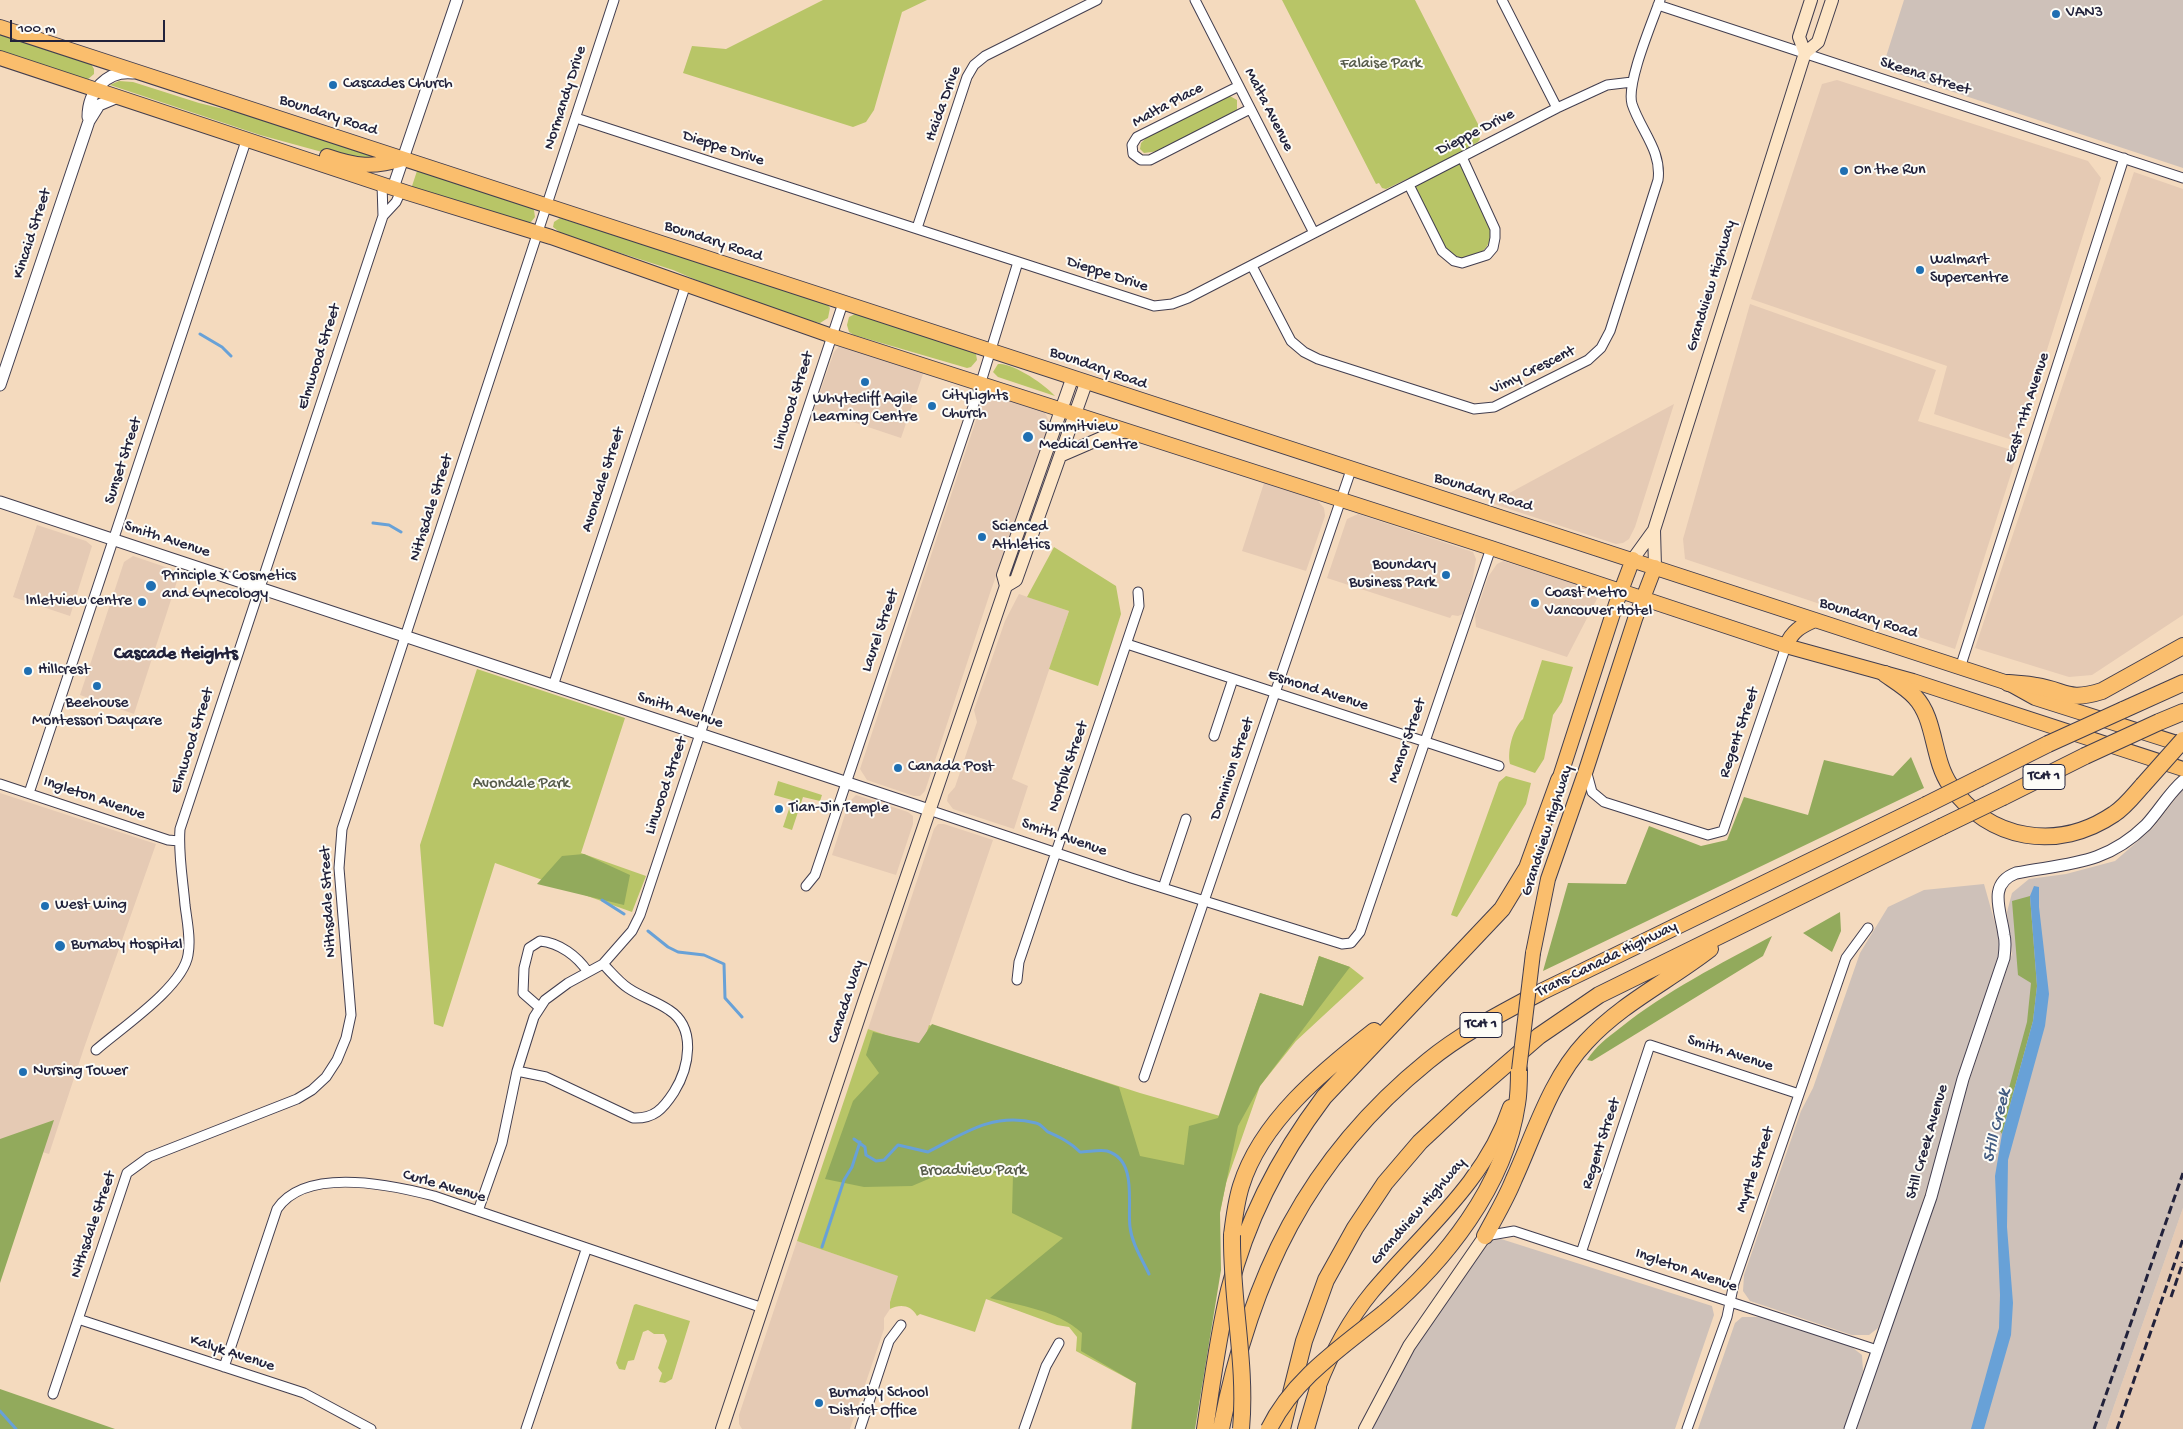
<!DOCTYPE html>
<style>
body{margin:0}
#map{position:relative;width:2183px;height:1429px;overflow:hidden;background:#f4dabe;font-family:"Gochi Hand",sans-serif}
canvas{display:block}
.scale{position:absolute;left:10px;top:20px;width:155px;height:22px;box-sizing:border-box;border:2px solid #22223b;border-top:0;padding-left:6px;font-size:15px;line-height:18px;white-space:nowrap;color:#22223b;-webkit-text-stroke:4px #fdfcf7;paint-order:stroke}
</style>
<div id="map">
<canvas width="2183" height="1429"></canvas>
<div class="scale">100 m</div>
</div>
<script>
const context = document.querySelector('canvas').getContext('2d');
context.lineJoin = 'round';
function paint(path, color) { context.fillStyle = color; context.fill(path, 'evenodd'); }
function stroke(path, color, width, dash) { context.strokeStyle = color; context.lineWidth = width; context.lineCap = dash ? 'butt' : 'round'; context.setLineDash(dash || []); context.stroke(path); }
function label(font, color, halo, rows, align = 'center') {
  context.font = font + ' "Gochi Hand",sans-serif'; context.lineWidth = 4; context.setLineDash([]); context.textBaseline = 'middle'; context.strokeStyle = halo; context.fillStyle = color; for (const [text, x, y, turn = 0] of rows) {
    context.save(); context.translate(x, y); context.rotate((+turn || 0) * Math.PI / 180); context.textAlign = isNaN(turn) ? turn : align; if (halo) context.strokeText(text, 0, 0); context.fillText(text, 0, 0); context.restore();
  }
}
const built = new Path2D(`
 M1837,80L2088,161L2101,178L2018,442L1934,414L1947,366L1751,299L1822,84Z
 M2134,172L2183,189V615L2092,675L2069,677L1975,648Z
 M1750,304L1936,370L1918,421L2018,452L1955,649L1685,559L1683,539Z
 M840,345L924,371L901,438L814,409L834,352Z
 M992,394L1044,411L1050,423L990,593L925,791L920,796H914L867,780L860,769L982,402L986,396Z
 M1674,404L1635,527L1629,539L1623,543L1616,544L1491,503Z
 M1264,483L1317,500L1324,508L1325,516L1306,571L1242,551Z
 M1358,514L1473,552L1476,559L1471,588L1463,614L1458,616L1452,615L1450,618L1327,578L1347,519Z
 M37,525L86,541L92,546L70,616L13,597Z
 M133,556L180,572L134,714L80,695L124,562Z
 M1503,561L1591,589L1599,595L1567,657L1476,627L1475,616L1488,577L1497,564Z
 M1019,594L1069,611L1012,779L1028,786L1014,829L953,809L947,801L948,795L955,787L977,722L974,710L1005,621Z
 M0,793L156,844L84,1048L49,1154L0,1139Z
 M856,795L908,812L913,816V824L896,875L832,855L849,802Z
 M938,824H944L993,840L922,1047L868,1029L934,829Z
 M2183,1208V1429H2106Z
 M797,1241L899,1276L890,1302V1309L884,1318V1329L850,1429H742L739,1424V1415Z`);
const industrial = new Path2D(`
 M1904,0H2183V168L1890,71L1888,65L1884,63Z
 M2183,789V1208L2106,1429H1856L1936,1201L1961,1105L2012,954L2007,912L2012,893L2029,879L2066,874L2115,861L2153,828Z
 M1984,884L1998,934L2000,954L1957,1080L1938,1152L1908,1247L1878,1328L1869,1335H1852L1750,1301L1743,1291L1744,1275L1801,1111L1813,1088L1860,953L1888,907L1924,890Z
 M1498,1238L1712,1306L1714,1315L1675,1429H1370L1410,1353L1491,1239Z
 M1742,1317H1759L1849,1345L1862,1355L1863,1371L1844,1429H1698L1735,1323Z`);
const green = new Path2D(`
 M823,0H927L902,12L874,110L866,122L853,127L683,73L692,46L726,49Z
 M1282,0H1415L1481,130L1477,132L1480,139L1478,142L1457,154L1493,229C1489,255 1469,267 1447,251L1409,178L1386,189L1382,188L1379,183L1376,184Z
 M0,33L91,64L94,69V74L87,80L0,52Z
 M119,81L133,82L199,103L244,114L381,158H344L260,135L110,85Z
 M1228,95L1237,100V111L1159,151L1144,153L1140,149L1141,143L1146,138Z
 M417,171L531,207L534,210L535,217L531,222H523L414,188L412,186Z
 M560,218L826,303L830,308L828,318L820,323L811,321L729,294L673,270L562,234L553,227L554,222Z
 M857,313L971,351L976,354L977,360L971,367L967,368L854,335L849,332L847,325L849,317Z
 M998,364C1012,362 1046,385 1055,396L998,377L993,372Z
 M1054,547L1116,586L1121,614L1098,686L1049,669L1069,611L1027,597Z
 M1542,660L1573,667L1562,702L1553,715L1544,759L1535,773L1510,764C1507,751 1513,728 1523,719Z
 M477,669L625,718L581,853L646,876L632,912L495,863L443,1027L434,1024L420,845Z
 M1506,776L1531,783L1526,804L1457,917L1451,915L1499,782Z
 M778,781L822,795L820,801L803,797L792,830L783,827L792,800L774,795Z
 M1319,956L1350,967L1364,978L1296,1041L1260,1086L1226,1183L1177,1429H1131L1136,1383L1076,1351L1077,1337L1069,1327L1057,1325L986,1299L975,1332L920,1314L917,1316C911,1305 900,1304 890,1309V1302L898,1276L797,1241L868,1029L922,1047L929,1025L1140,1093L1220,1116L1260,993L1303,1006Z
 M636,1304L690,1321L672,1379L665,1383L659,1382L662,1373L658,1368L667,1341L664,1334H654L648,1330L643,1332L634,1360L628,1361L625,1370L619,1369L616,1363L634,1305Z`);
const forest = new Path2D(`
 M1911,757L1924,788L1543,971L1568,883L1626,884L1649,826L1701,846L1727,840L1744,797L1808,815L1824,760L1893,776Z
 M584,854L630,875L624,905L537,884L562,856Z
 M2030,896L2037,986L2033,1021L2002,1134L1998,1128L2027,1022L2031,983L2018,975L2012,901Z
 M1840,912L1841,931L1832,952L1803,933Z
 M1772,936L1763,956L1592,1061L1587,1060C1596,1046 1607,1038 1620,1028C1666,991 1720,964 1772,936Z
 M1319,956L1350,967L1260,1086L1238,1126L1220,1212L1221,1270L1195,1429H1132L1136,1383L1081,1351L1082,1333C1057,1310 1021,1306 990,1298L1063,1238L1012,1213L1013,1175L954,1168L912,1186L864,1187L825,1179L853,1101L879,1073L866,1055L873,1032L919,1043L932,1024L1119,1087L1140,1156L1184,1165L1189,1126L1218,1118L1260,993L1303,1006Z
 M54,1120L0,1283V1139Z
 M0,1389L115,1429H0Z`);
const water = new Path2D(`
 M2034,886L2039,887V907L2049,994L2045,1026L2008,1160L2007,1227L2013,1303L2011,1335L1984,1429H1971L1999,1328L2000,1295L1995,1176L2002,1134L2033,1021L2037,986L2030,896Z`);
const stream = new Path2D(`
 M200,334L222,347L231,356
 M373,523L389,525L401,532
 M602,900L624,914
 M648,931L668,947L678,952L704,955L724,964L725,998L742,1017
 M854,1139L865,1147L866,1155L876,1161L884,1160L898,1145L928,1152C964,1133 994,1112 1036,1123C1041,1124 1044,1129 1048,1132C1061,1138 1070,1142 1080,1152C1088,1152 1100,1149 1107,1151C1138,1160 1127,1204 1130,1227C1132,1244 1142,1259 1149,1274
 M822,1247L844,1180L852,1167L860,1142
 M0,1411L16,1429`);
const minor = new Path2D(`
 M1195,0L1314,233
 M1502,0L1557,108
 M1658,5L2183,178
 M1239,86L1137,137L1132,145L1133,154L1141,160H1150L1250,109
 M576,118L1154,306L1172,304L1188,298L1557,108L1607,85L1632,82
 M1409,185L1442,251L1454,261L1462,263L1487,255L1493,248L1495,238V229L1462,157
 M383,216L396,202L401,191
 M917,228L967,77L974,65L985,56L1097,0
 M1252,266L1291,341L1304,352L1318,359L1474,409L1494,407L1588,360L1601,348L1610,331L1658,180C1662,151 1641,131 1632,104C1626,83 1652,23 1660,0
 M1127,644L1499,766
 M1960,668L2124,158
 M553,686L686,284
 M1214,736L1233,679
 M1586,770L1592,792L1604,802L1708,835L1723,831L1786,646
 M0,784L168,840L179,841
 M29,793L247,138
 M929,810L1131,878L1342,944L1351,943L1360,932L1491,548
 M806,886L815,875L977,395L1018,262
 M1163,888L1186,819
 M1017,980L1019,962L1139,606L1138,592
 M539,1007L523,993L524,968L529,948L540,941C560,943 577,956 588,972
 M96,1050C121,1028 183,987 188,955C191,939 187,921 185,905C183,880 178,854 180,829L383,216L382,184
 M517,1071L546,1077L633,1118C654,1119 663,1109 674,1092C689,1068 697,1028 669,1010C656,1001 641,997 628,988C619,982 611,972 603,964
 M1144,1077L1351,470
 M478,1211L502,1143L517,1071L534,1017L545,1000L568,983L603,964L632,931L640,915L843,303
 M1485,1236L1514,1231L1877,1350
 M1581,1253L1650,1045L1799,1094
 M78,1319L304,1393L371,1429
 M224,1367L277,1209C306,1166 392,1185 434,1196L763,1308
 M53,1394L127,1173L149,1157L297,1099L312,1090L326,1077L337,1060L346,1038L351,1015L339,868L342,829L614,0
 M526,1429L586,1250
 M860,1429L889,1341L901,1325
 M1024,1429L1046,1366L1059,1343
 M1687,1429L1727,1317L1734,1283L1846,958L1868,928`);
const tertiary = new Path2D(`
 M88,117C88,91 107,70 133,73
 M393,188L457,0
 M0,385L89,121L99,105L118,97
 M0,502L929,810
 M1850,1429L1931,1197L1963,1079L2004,958C2005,950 2006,942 2004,935C2001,911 1987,884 2016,873C2069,863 2105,865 2146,825C2159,811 2169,793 2183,781`);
const secondary = new Path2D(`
 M1805,53L1799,37L1811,0
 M1062,455L1106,436L1127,431
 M1654,530L1655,567
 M1633,559L1654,530L1805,53L1818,42L1832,0
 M1006,586L1016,580L1086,383
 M722,1429L864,1002L1006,586L1003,575L1072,379
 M1365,1429L1409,1346L1485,1236`);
const primary = new Path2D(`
 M0,27L2008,683L2035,698L2183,745
 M0,58L408,193L551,237L832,336L1491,548L1786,646L1913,681L2183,769
 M327,156C356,166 373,168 403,159
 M1786,646C1792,631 1801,626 1815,620
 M1559,780L1616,604L1633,559
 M1533,953L1548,879L1586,770L1635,619L1655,567
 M1318,1388C1331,1354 1349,1320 1372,1292C1422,1232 1485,1183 1510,1107`);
const motorway = new Path2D(`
 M1885,674C1895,681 1907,688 1915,697C1936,719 1932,759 1950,785C1989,841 2058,852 2114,814C2125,807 2134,795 2143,785
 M2008,683C2017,684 2027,684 2036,686C2067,691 2067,702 2102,691L2183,646
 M2123,710L2183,683
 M2159,722L2183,712
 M1980,778L2048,744
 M2003,797L2085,756
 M1232,1235C1234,1219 1236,1202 1241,1186C1261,1121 1323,1071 1374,1031
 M1485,1236C1495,1217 1506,1199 1514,1179C1535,1133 1551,1079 1586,1042C1622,1003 1669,981 1710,949
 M1384,1313C1444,1262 1505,1186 1517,1104C1519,1093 1519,1081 1519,1070
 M1205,1429C1212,1383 1218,1336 1229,1290C1246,1221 1281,1154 1324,1097L1502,909L1527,868L1559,780
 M1221,1429C1250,1278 1307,1159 1428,1061C1462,1033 1502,1013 1541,992L1926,805
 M1282,1429L1304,1341L1326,1280L1355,1228L1385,1183L1420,1142L1464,1101L1539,1036L1599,995L1941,827
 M1306,1429L1318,1388`);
const rail = new Path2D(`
 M2171,1297L2183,1262
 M2094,1429L2183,1173
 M2117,1429L2183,1239`);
const primaryBridge = new Path2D(`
 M1519,1070L1533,953`);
const motorwayBridge = new Path2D(`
 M2048,744L2123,710
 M2085,756L2159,722
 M2143,785L2183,740
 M1926,805L1980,778
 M1941,827L2003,797
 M1232,1235C1231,1300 1247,1365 1241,1429
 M1269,1429C1293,1379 1342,1347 1384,1313`);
const markers = [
 [2056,14,5,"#1f6fb2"],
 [333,85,5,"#1f6fb2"],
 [1844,171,5,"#1f6fb2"],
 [1920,270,5,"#1f6fb2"],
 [865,382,5,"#1f6fb2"],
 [932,406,5,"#1f6fb2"],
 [1028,437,6,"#1f6fb2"],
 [982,537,5,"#1f6fb2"],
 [1446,575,5,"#1f6fb2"],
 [151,586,6,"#1f6fb2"],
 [142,602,5,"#1f6fb2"],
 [1535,603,5,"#1f6fb2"],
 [28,671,5,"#1f6fb2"],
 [97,686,5,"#1f6fb2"],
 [898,768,5,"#1f6fb2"],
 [779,809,5,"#1f6fb2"],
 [45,906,5,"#1f6fb2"],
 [60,946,6,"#1f6fb2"],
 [23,1072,5,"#1f6fb2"],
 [819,1403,5,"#1f6fb2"]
];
const shields = [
 [2044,777,42],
 [1481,1025,42]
];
const shieldNames = [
 ["TCH 1",2044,777],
 ["TCH 1",1481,1025]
];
const poiNames = [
 ["VAN3",2066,14],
 ["Cascades Church",343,85],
 ["On the Run",1854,171],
 ["Walmart",1930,261],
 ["Supercentre",1930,279],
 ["CityLights",942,397],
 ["Church",942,415],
 ["Whytecliff Agile",865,400,"center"],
 ["Learning Centre",865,418,"center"],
 ["Summitview",1039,428],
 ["Medical Centre",1039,446],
 ["Scienced",992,528],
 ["Athletics",992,546],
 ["Boundary",1436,566,"right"],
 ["Business Park",1436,584,"right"],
 ["Principle X Cosmetics",162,577],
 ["and Gynecology",162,595],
 ["Coast Metro",1545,594],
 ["Vancouver Hotel",1545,612],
 ["Inletview centre",132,602,"right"],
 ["Hillcrest",38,671],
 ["Beehouse",97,704,"center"],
 ["Montessori Daycare",97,722,"center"],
 ["Canada Post",908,768],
 ["Tian-Jin Temple",789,809],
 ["West Wing",55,906],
 ["Burnaby Hospital",71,946],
 ["Nursing Tower",33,1072],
 ["Burnaby School",829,1394],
 ["District Office",829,1412]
];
const parkNames = [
 ["Falaise Park",1381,65],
 ["Avondale Park",521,785],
 ["Broadview Park",973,1172]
];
const streetNames = [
 ["Skeena Street",1925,77,18],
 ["Normandy Drive",566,98,-72],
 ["Haida Drive",944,104,-70],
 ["Malta Place",1168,106,-28],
 ["Malta Avenue",1268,110,63],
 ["Boundary Road",328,116,18],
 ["Dieppe Drive",1476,133,-27],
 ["Dieppe Drive",723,149,18],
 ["Kincaid Street",33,234,-72],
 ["Boundary Road",713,242,18],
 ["Dieppe Drive",1107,275,18],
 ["Grandview Highway",1712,286,-73],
 ["Elmwood Street",320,357,-72],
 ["Boundary Road",1098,369,19],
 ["Vimy Crescent",1533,371,-26],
 ["Linwood Street",794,401,-72],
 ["East 11th Avenue",2028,408,-72],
 ["Sunset Street",124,461,-72],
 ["Avondale Street",604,480,-72],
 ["Boundary Road",1483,493,17],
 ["Nithsdale Street",432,508,-72],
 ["Smith Avenue",167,540,18],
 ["Boundary Road",1868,619,18],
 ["Laurel Street",881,631,-71],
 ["Esmond Avenue",1318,691,18],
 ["Smith Avenue",680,711,18],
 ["Regent Street",1740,733,-71],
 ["Elmwood Street",193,741,-72],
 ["Manor Street",1408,741,-71],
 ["Norfolk Street",1069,767,-71],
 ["Dominion Street",1233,769,-71],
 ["Linwood Street",667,786,-71],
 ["Ingleton Avenue",94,799,19],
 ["Grandview Highway",1548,831,-72],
 ["Smith Avenue",1064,838,19],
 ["Nithsdale Street",329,902,-93],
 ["Trans-Canada Highway",1607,960,-26],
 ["Canada Way",847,1002,-72],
 ["Smith Avenue",1730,1054,18],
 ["Still Creek Avenue",1928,1142,-74],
 ["Regent Street",1602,1144,-72],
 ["Myrtle Street",1756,1170,-71],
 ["Curle Avenue",444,1187,16],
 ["Grandview Highway",1419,1212,-49],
 ["Nithsdale Street",94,1225,-71],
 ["Ingleton Avenue",1686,1271,19],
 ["Kalyk Avenue",232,1354,18]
];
const neighbourhoodNames = [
 ["Cascade Heights",176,655]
];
const waterNames = [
 ["Still Creek",1998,1126,-77]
];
paint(built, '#e5cab4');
paint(industrial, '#cec1b9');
paint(green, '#b8c567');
paint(forest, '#92aa5c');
paint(water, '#68a1d7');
stroke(stream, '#68a1d7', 3);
stroke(minor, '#423e4f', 11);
stroke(tertiary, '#423e4f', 13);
stroke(secondary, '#423e4f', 14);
stroke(primary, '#423e4f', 16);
stroke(motorway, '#423e4f', 18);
stroke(minor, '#fff', 9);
stroke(tertiary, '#fff', 11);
stroke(secondary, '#fde5c5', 12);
stroke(primary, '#fabe6d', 14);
stroke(motorway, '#fabe6d', 16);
stroke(rail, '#22223b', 3, [8, 4]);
stroke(primaryBridge, '#423e4f', 16, []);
stroke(motorwayBridge, '#423e4f', 18, []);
stroke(primaryBridge, '#fabe6d', 14);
stroke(motorwayBridge, '#fabe6d', 16);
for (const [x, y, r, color] of markers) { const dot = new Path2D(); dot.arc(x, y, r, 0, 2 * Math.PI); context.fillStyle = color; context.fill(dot); stroke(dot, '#fdfcf7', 2); }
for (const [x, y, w] of shields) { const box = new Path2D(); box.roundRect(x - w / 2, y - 12.5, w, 25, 4); context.fillStyle = '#fdfcf7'; context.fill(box); stroke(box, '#22223b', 1); }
label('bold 15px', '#22223b', null, shieldNames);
label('16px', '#22223b', '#fdfcf7', poiNames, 'left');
label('16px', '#565b4a', '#fdfcf7', parkNames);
label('16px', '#22223b', '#fdfcf7', streetNames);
label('bold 18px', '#22223b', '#fdfcf7', neighbourhoodNames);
label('italic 18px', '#425b81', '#fdfcf7', waterNames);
</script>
